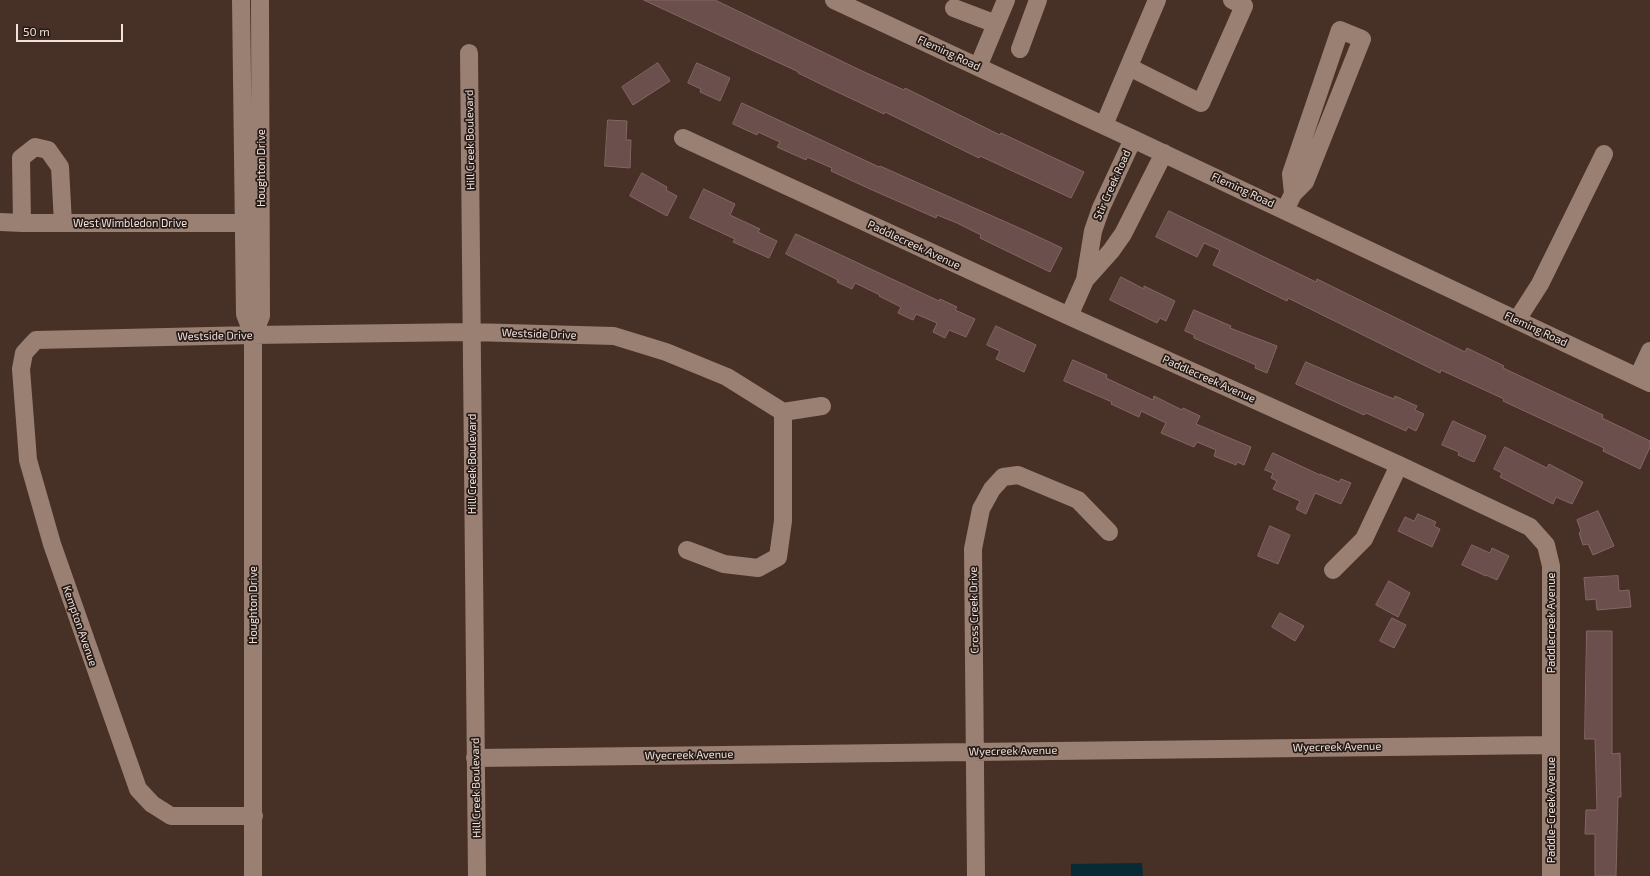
<!DOCTYPE html>
<style>
body{margin:0}
#map{position:relative;width:1650px;height:876px;overflow:hidden;background:#473026;font-family:"Exo 2",sans-serif}
canvas{display:block}
.scale{position:absolute;left:16px;top:24px;width:107px;height:18px;box-sizing:border-box;border:2px solid #f0e1da;border-top:0;padding-left:5px;font-size:12px;line-height:14px;white-space:nowrap;color:#f0e1da;-webkit-text-stroke:3px #261b16;paint-order:stroke}
</style>
<div id="map">
<canvas width="1650" height="876"></canvas>
<div class="scale">50 m</div>
</div>
<script>
const context = document.querySelector('canvas').getContext('2d');
context.lineJoin = 'round';
function paint(path, color) { context.fillStyle = color; context.fill(path, 'evenodd'); }
function stroke(path, color, width, dash) { context.strokeStyle = color; context.lineWidth = width; context.lineCap = dash ? 'butt' : 'round'; context.setLineDash(dash || []); context.stroke(path); }
function label(font, color, halo, rows, align = 'center') {
  context.font = font + ' "Exo 2",sans-serif'; context.lineWidth = 3.5; context.setLineDash([]); context.textBaseline = 'middle'; context.strokeStyle = halo; context.fillStyle = color; for (const [text, x, y, turn = 0] of rows) {
    context.save(); context.translate(x, y); context.rotate((+turn || 0) * Math.PI / 180); context.textAlign = isNaN(turn) ? turn : align; if (halo) context.strokeText(text, 0, 0); context.fillText(text, 0, 0); context.restore();
  }
}
const water = new Path2D(`
 M1142,863L1143,876H1071V864Z`);
const building = new Path2D(`
 M644,0H715L860,70L904,90L905,88L1000,135L1001,133L1084,172L1071,198L980,156L979,158L885,112L884,114L835,91L798,73V72Z
 M658,63L670,81L633,105L622,87Z
 M697,63L730,78L720,101L700,92L701,89L688,83Z
 M742,103L879,167L880,166L1026,231L1062,248L1050,272L980,238L981,235L957,223L937,215L936,218L870,189L831,171L832,168L807,157L806,160L777,147L780,142L758,132L757,135L733,124Z
 M608,120L627,121L626,140H631L630,168L605,166Z
 M642,173L667,187L666,190L677,196L667,216L630,196Z
 M704,189L735,204L730,215L760,229L758,232L777,241L769,258L733,242L735,239L690,218Z
 M1169,211L1316,282L1317,279L1465,352L1467,348L1504,366L1503,368L1603,415L1602,418L1650,441V447L1640,469L1603,451L1604,448L1503,401L1504,399L1441,370L1440,373L1288,298L1287,301L1213,265L1220,250L1204,243L1197,257L1156,237Z
 M796,234L939,301L940,299L957,307L955,310L975,319L966,337L949,330L945,338L933,332L937,323L916,314L913,320L898,313L901,307L879,296L880,295L855,283L852,289L837,282L838,280L786,254Z
 M1121,277L1144,289V286L1175,301L1166,321L1160,318L1157,323L1110,300Z
 M1194,310L1231,326L1230,328L1277,346L1267,373L1255,368L1256,365L1194,338V335L1185,331Z
 M996,326L1036,345L1024,372L996,359L1000,351L987,345Z
 M1073,360L1107,375L1106,378L1153,400L1154,396L1182,410L1183,408L1200,416L1196,424L1251,447L1244,465L1237,462L1236,465L1214,456L1216,450L1197,442L1194,447L1161,433L1166,423L1141,411L1139,417L1111,404L1112,402L1064,381Z
 M1306,362L1357,384L1394,399L1395,396L1417,406L1415,410L1424,414L1416,431L1408,427L1406,431L1366,413L1364,415L1296,384Z
 M1453,421L1486,436L1474,462L1458,455L1459,452L1442,445Z
 M1505,447L1547,468L1549,464L1583,482L1572,504L1556,497L1553,504L1500,477L1502,473L1494,469Z
 M1273,453L1320,475V474L1339,482L1341,479L1351,483L1341,504L1315,493L1306,514L1296,509L1300,501L1273,489L1277,481L1271,478L1273,473L1265,470Z
 M1598,511L1614,546L1593,555L1588,544L1583,545L1579,533L1581,531L1577,520Z
 M1418,514L1436,522L1434,526L1440,529L1432,547L1398,531L1405,517L1414,521Z
 M1270,526L1290,535L1278,564L1258,556Z
 M1472,545L1490,553L1492,548L1509,556L1497,580L1486,575V576L1462,565Z
 M1618,576L1619,591L1629,590L1631,607L1597,610L1596,599L1586,600L1584,578Z
 M1389,581L1410,593L1398,617L1376,605Z
 M1280,613L1304,626L1295,641L1272,627Z
 M1392,618L1406,625L1394,648L1380,641Z
 M1587,631H1612V754L1620,753L1621,797H1618L1616,876H1595V834H1585L1586,810H1597L1595,739H1585Z`);
const minor = new Path2D(`
 M241,0L245,314L253,335L261,316L260,0
 M834,0L1133,139L1650,383
 M954,8L996,24
 M1020,49L1038,0
 M469,53L477,876
 M978,67L1006,0
 M1129,67L1201,103L1244,6L1232,0
 M1104,125L1157,0
 M683,138L1069,316L1399,465L1530,527L1546,545L1551,566V876
 M1285,210L1293,194L1305,182L1362,39L1340,30L1291,174L1293,194
 M0,222L22,223H254
 M22,223L21,158L35,147L48,150L60,167L63,223
 M1085,280L1111,251L1123,234L1164,153
 M1069,316L1085,280L1093,231L1101,208L1133,139
 M1517,320L1540,284L1604,154
 M253,335V876
 M1638,377L1650,351
 M783,412L822,406
 M1333,570L1364,539L1399,465
 M475,758L1551,745
 M254,816H171L152,804L138,789L52,544L28,460L21,369L24,353L36,340L253,335L471,332L614,336L666,352L727,377L783,412V521L778,557L758,568L724,564L687,550
 M976,876L973,549L981,509L992,489L1003,477L1018,475L1078,500L1109,532`);
const streetNames = [
 ["Fleming Road",949,53,25],
 ["Hill Creek Boulevard",470,140,-91],
 ["Houghton Drive",261,168,-90],
 ["Stir Creek Road",1112,185,-66],
 ["Fleming Road",1243,190,25],
 ["West Wimbledon Drive",130,223],
 ["Paddlecreek Avenue",914,245,25],
 ["Fleming Road",1536,329,25],
 ["Westside Drive",539,334,2],
 ["Westside Drive",215,336,-1],
 ["Paddlecreek Avenue",1209,379,24],
 ["Hill Creek Boulevard",472,464,-90],
 ["Houghton Drive",253,605,-90],
 ["Cross Creek Drive",974,610,-91],
 ["Paddlecreek Avenue",1551,623,-90],
 ["Kempton Avenue",80,626,71],
 ["Wyecreek Avenue",1337,747,-1],
 ["Wyecreek Avenue",1013,751,-1],
 ["Wyecreek Avenue",689,755,-1],
 ["Hill Creek Boulevard",476,788,-91],
 ["Paddle-Creek Avenue",1551,810,-90]
];
paint(water, '#082a34');
paint(building, '#6b4f4d');
stroke(building, '#846664', 1);
stroke(minor, '#9a7f73', 18);
label('11px', '#f0e1da', '#261b16', streetNames);
</script>
